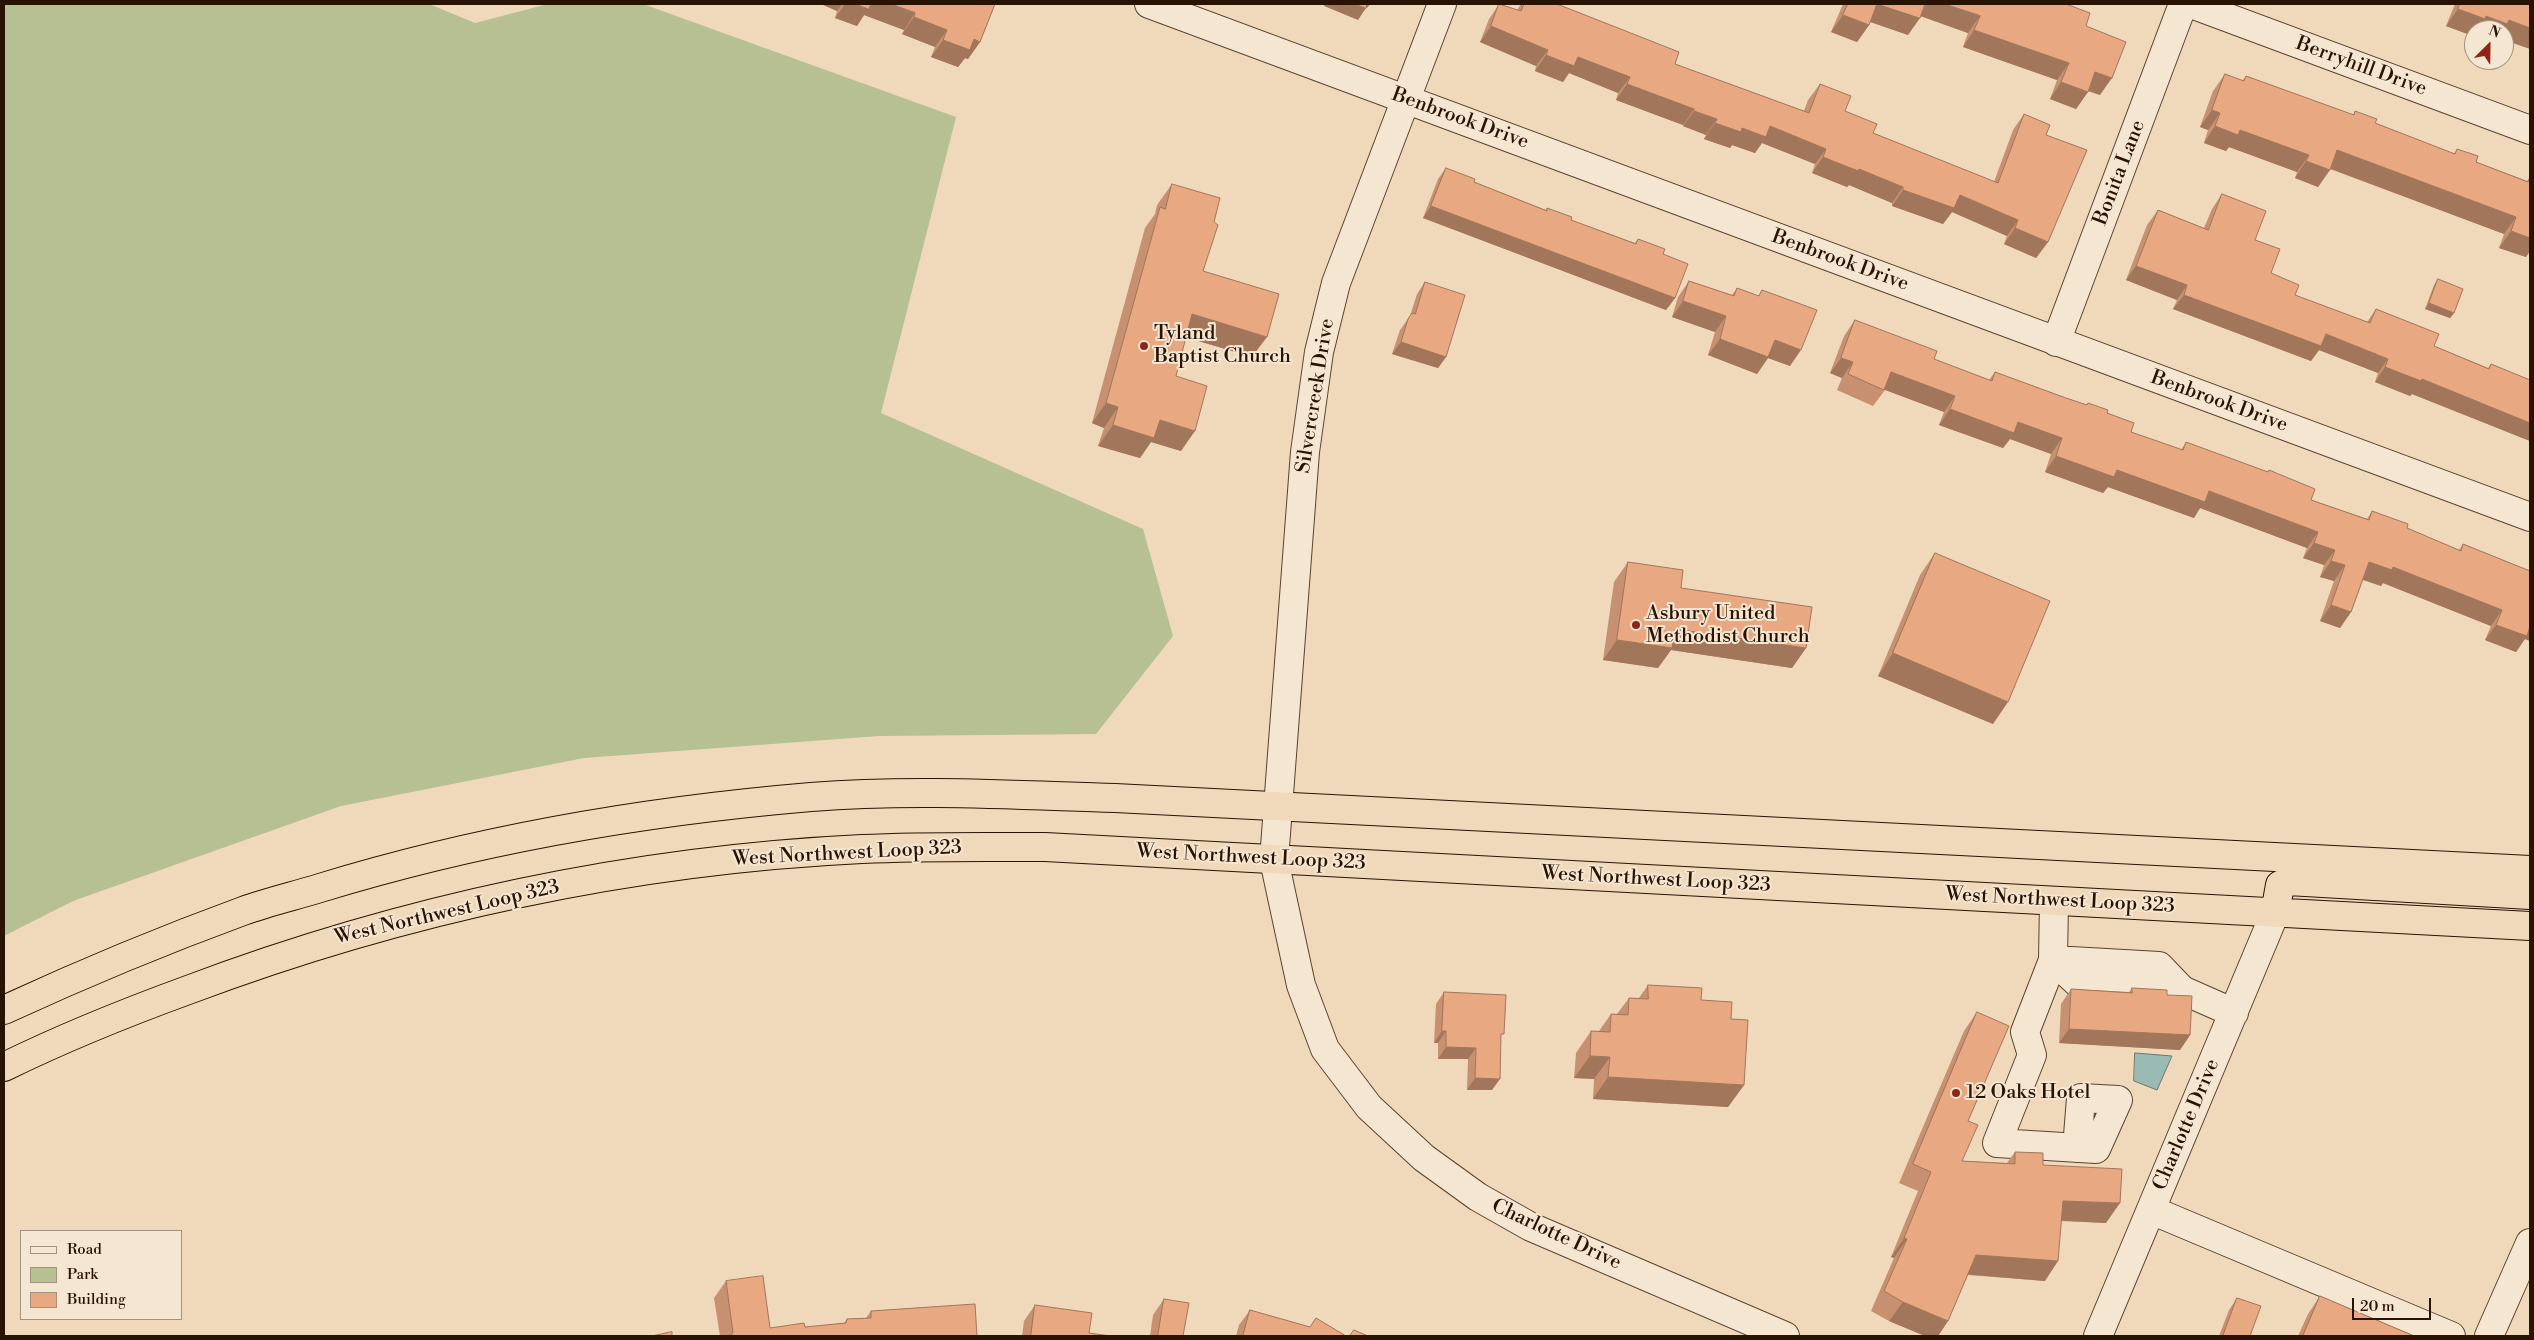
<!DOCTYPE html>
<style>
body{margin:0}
#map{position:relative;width:2534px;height:1340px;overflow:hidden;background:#efd9ba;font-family:"Libre Bodoni",serif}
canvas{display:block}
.frame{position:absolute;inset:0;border:5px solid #281302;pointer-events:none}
.legend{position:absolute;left:20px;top:1230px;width:162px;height:90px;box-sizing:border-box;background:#f5e6d2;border:1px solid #a3927f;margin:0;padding:6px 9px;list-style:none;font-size:15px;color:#281302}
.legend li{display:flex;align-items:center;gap:10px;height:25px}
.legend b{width:25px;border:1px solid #a3927f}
.north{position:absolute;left:2464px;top:20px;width:50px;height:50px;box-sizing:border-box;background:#f5e6d2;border:1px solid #a3927f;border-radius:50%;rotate:23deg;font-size:14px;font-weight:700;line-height:20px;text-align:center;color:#281302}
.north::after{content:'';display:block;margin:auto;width:18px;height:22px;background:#8f2418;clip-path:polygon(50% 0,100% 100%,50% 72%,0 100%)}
.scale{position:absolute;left:2352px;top:1298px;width:79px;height:22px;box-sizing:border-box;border:2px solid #281302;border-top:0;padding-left:6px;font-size:15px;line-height:18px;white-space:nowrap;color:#281302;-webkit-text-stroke:4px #f5e6d2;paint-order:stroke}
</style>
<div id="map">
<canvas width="2534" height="1340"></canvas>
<div class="frame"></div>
<ul class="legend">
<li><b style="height:6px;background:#f5e6d2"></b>Road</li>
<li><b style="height:14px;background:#b6c092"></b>Park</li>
<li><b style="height:14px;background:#e7a882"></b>Building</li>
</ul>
<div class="north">N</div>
<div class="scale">20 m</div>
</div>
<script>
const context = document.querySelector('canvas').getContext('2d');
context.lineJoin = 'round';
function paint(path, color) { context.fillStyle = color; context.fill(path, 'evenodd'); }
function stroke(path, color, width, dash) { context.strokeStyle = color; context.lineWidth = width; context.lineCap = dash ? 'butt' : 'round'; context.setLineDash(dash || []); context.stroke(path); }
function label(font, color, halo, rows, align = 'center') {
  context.font = font + ' "Libre Bodoni",serif'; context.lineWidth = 4; context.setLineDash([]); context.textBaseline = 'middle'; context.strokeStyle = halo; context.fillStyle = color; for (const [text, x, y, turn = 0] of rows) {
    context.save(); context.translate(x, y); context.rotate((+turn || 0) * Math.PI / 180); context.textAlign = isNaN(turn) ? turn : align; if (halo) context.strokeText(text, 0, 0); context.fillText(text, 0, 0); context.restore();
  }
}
const green = new Path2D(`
 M4,4H429L475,23L548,4H643L956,117L881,413L1143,529L1173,636L1096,734L879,736L584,758L341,806L73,901L4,936Z`);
const water = new Path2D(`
 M2135,1053L2172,1056L2157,1090L2134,1081Z`);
const minor = new Path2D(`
 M1149,4L2530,517
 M1442,4L1336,283L1319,352L1305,452L1274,860L1301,985L1325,1049L1369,1107L1424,1158L1478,1197L1531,1227L1785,1336
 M2191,4L2530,130
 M2056,342L2183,4
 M2054,901L2053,960L2025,1032L2032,1055L1997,1143L2096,1149L2118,1100L2081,1098L2077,1148
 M2053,960L2080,985L2182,990L2234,1013
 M2053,960L2159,966L2182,990
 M2151,1210L2451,1336
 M2098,1336L2275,913
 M2489,1336L2530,1243`);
const highway = new Path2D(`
 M2275,913L2280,885L2288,881L2530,895
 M4,1010C82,974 161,941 243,911C268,902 294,896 320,888C480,839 644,811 811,797C912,789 1014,795 1115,798L2530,870
 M4,1067C63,1038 125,1013 188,990C403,909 632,860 862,849C923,846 984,847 1045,847L2530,926`);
const wall = new Path2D(`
 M821,4H995L980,42L968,59L965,58L958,67L931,57L935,47L902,34L904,30L864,15L857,26L835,18L837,11Z
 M1499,4L1517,10L1521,4H1557L1675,64L1804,111L1808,100L1820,84L1845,111L1873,133L1994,182L2013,130L2024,114L2046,135L2048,242L2036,258L2004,244L2007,236L1952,212L1943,224L1892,206V203L1849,185L1847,187L1812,173L1815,164L1762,143L1755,153L1732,145L1730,148L1704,139L1706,135L1683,126V125L1616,100L1618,93L1569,73L1563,82L1535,71L1536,66L1480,42L1489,19Z
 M1843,4H2066L2086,26L2100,95L2088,91L2076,109L2050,99L2057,80L1963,47L1968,33L1920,16L1908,35L1870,22L1869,25L1857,42L1831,32Z
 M2455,4H2530L2504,30H2474L2473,36L2446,26Z
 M2225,74L2242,81L2246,76L2353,115L2355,111L2375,123L2454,154L2457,149L2476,162L2527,181L2530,177V251L2526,257L2499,248L2504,234L2330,169L2318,187L2295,178L2297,172L2229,147L2226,151L2204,143L2208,130L2200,127L2213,91Z
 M1446,168L1474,182L1546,210L1547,208L1571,220L1635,243L1638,239L1663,254L1675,298L1666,310L1423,218L1438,179Z
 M1172,184L1214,222L1203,271L1252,357L1186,337L1176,376L1181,451L1151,442L1140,458L1098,446L1104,428L1092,423L1145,228L1155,214L1157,205Z
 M2222,194L2255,240L2271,273L2295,295L2367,322L2376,309L2434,346L2488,368L2491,364L2530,380V441L2412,394L2410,396L2375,382L2378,373L2319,350L2311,361L2173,309L2177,300L2126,280L2147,225L2158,210L2204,228L2212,209Z
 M2438,279L2454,313L2450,318L2425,309L2434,285Z
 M1689,281L1732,295L1737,288L1758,296L1762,290L1790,366L1768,358L1757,374L1708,355L1715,332L1672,317L1678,297Z
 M1425,282L1446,357L1438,368L1392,354L1400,330L1410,316L1417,294Z
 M1855,320L1934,359L1989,380L1995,372L2066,398L2087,405L2088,403L2107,413L2131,432L2181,450L2186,442L2267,472L2269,470L2311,500L2367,519L2372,511L2407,528L2459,550L2463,544L2530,571V641L2525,639L2516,652L2485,640L2491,626L2383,583L2381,586L2363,580L2351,612L2340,628L2320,621L2334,581L2320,577L2324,565L2303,558L2307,548L2200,508L2194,518L2108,487L2103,493L2045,472L2051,454L2010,439L2003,448L1939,425L1944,412L1885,390L1873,406L1837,390L1842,378L1830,373L1844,336Z
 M1935,553L1993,724L1878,676L1920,575Z
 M1628,562L1681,588L1806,648L1792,668L1671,650L1658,668L1603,660L1614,582Z
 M1648,985L1701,1000L1731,1019L1744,1085L1728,1107L1593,1099L1594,1079L1574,1078L1576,1053L1591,1031H1599L1611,1014H1617L1629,998H1639Z
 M2132,988L2190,1035L2180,1050L2059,1043L2061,1004L2071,989L2129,992Z
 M1444,992L1501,1039L1492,1090H1467L1468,1059H1438V1043H1434L1436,1004Z
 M1977,1012L1968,1121L1962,1161L2007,1163L2015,1152L2043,1165L2106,1223L2061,1221L2045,1281L1968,1275L1948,1321L1938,1336H1925L1889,1321L1871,1311L1894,1258L1891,1257L1918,1191L1899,1183L1964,1031Z
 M726,1281L770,1328L805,1327L844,1323L847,1319L866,1318L871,1311L977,1336H720L714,1298Z
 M2320,1296L2414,1336H2298L2308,1314Z
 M2237,1298L2250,1336H2219L2229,1310Z
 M1164,1299L1183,1336H1150L1153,1315Z
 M1035,1305L1089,1333L1111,1336H1022L1024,1321Z
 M1250,1310L1310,1327L1316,1318L1346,1336H1236L1239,1325Z`);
const shadedWall = new Path2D(`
 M821,4H842L837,11Z
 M845,4H891L915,13L904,30L864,15L857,26L835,18Z
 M1325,4H1355L1366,8L1358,20L1324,6Z
 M1365,4H1370L1367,8L1363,6Z
 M1877,4L1920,18L1908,35L1865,20Z
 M1922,4H1945L1980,16L1968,33L1915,14Z
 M2458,9L2486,16L2509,20L2530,28V49L2504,40V30H2474V34L2473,36L2446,26Z
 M1843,15L1869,25L1857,42L1831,32Z
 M914,17L947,30L935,47L902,34Z
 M1491,26L1548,50L1536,66L1480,42Z
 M1974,30L2069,63L2057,80L1963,47Z
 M974,39L980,42L968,59L965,58L958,67L931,57L943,40Z
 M1546,55L1578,57L1630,77L1618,93L1569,73L1563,82L1535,71Z
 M2095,72L2112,78L2100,95L2083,89Z
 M2061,82L2088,92L2076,109L2050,99Z
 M1627,84L1694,109L1683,125L1616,100Z
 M2212,110L2220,113L2208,130L2200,127Z
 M1694,111L1717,119L1706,135L1683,126Z
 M1715,123L1770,126L1826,149L1815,164L1762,143L1755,153L1732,145L1730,148L1704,139Z
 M2215,126L2240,130L2309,155L2297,172L2229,147L2226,151L2204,143Z
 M2337,150L2516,217L2504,234L2326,167Z
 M1823,157L1859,169L1903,187L1892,203L1849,185L1847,187L1812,173Z
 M2306,161L2330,170L2318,187L2295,178Z
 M1903,190L1960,195L2018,220L2007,236L1952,212L1943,224L1892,206Z
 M1431,206L1675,298L1666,310L1423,218Z
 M2015,228L2048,242L2036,258L2004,244Z
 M2511,231L2530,238V251L2526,257L2499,248Z
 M2136,266L2187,285L2177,300L2126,280Z
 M2184,295L2326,334L2388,359L2378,373L2319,350L2311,361L2173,309Z
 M1683,301L1726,316L1715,332L1672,317Z
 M2429,303L2454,313L2450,318L2425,309Z
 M1192,314L1267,337L1252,357L1178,335Z
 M1720,339L1775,340L1801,350L1790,366L1768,358L1757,374L1708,355Z
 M1401,342L1446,357L1438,368L1392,354Z
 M1841,358L1853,362L1842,378L1830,373Z
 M2385,367L2422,379L2530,423V441L2412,394L2410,396L2375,382Z
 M1891,372L1955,396L1944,412L1880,388Z
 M1106,403L1118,407L1104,428L1092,423Z
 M1950,409L2018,422L2062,438L2051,454L2010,439L2003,448L1939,425Z
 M1160,420L1195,431L1181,451L1151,442L1140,458L1098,446L1113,425Z
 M2056,456L2209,491L2318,532L2307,548L2200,508L2194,518L2108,487L2103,493L2045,472Z
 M2314,543L2335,550L2324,565L2303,558Z
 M2331,561L2345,565L2334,581L2320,577Z
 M2369,562L2393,567L2502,610L2491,626L2383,583L2381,586L2358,578Z
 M2331,605L2351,612L2340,628L2320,621Z
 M2530,624V641L2525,639L2516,652L2485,640L2496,625Z
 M1675,629L1806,648L1792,668L1671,650L1658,668L1603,660L1617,640Z
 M1893,653L2008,702L1993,724L1878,676Z
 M2069,1029L2190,1035L2180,1050L2059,1043Z
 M1442,1031H1446L1438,1043H1434Z
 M1446,1047L1476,1048L1468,1059H1438Z
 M1590,1056L1610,1057L1594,1079L1574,1078Z
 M1608,1077L1744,1085L1728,1107L1593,1099Z
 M1475,1078L1500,1079L1492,1090H1467Z
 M2063,1201L2120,1203L2106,1223L2049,1220Z
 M1904,1238L1907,1239L1894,1258L1891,1257Z
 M1976,1255L2058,1261L2045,1281L1962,1274Z
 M1903,1302L1948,1321L1938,1336H1925L1889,1321Z`);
const building = new Path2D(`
 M855,4H871L869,9Z
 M891,4H995L980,42L974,39L970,50L943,40L947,30L914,17L915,13Z
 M1355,4H1367L1366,8Z
 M1499,4L1521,11L1524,4H1557L1679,52L1675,64L1809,113L1820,84L1851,96L1845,111L1877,124L1873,133L1998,183L2024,114L2050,125L2046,135L2087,150L2048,242L2015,228L2018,220L1960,195L1954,208L1903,190V187L1859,169L1858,171L1823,157L1826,149L1770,126L1766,137L1742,128L1741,132L1715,123L1717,119L1694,111V109L1627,84L1630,77L1578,57L1574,66L1546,55L1548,50L1491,26Z
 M1848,4H1877L1869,25L1843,15Z
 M1877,4H1925L1920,18Z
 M1945,4H2066L2090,13L2086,26L2126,42L2112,78L2095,72L2088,92L2061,82L2069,63L1974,30L1980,16Z
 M2460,4H2530V28L2509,20L2507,24L2486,16L2485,19L2458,9Z
 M2225,74L2244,81L2246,76L2354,115L2355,111L2377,119L2375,123L2455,154L2457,149L2478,156L2476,162L2528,182L2530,177V238L2511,231L2516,217L2337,150L2330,170L2306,161L2309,155L2240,130L2238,135L2215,126L2220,113L2212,110Z
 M1446,168L1475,179L1474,182L1547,211V208L1572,217L1571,220L1636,244L1638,239L1665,249L1663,254L1688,264L1675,298L1431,206Z
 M1172,184L1220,198L1214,222L1218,225L1203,271L1279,294L1267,337L1192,314L1176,376L1207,386L1195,431L1160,420L1154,438L1113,425L1118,407L1106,403L1160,207L1165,209Z
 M2222,194L2266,211L2255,240L2280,249L2271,273L2299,285L2295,295L2370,323L2376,309L2439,334L2434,346L2489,369L2491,364L2530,380V423L2422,379L2421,381L2385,367L2388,359L2326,334L2321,346L2184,295L2187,285L2136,266L2158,210L2208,230Z
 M2438,279L2463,289L2454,313L2429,303Z
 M1689,281L1734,296L1737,288L1759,296L1762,290L1817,310L1801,350L1775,340L1768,357L1720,339L1726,316L1683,301Z
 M1425,282L1465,295L1446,357L1401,342L1408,319L1412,313L1415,314Z
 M1855,320L1937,351L1934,359L1992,381L1995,372L2066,398L2087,405L2088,403L2108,410L2107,413L2134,423L2131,432L2183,450L2186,442L2268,472L2269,470L2315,489L2311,500L2369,520L2372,511L2408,524L2407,528L2461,551L2463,544L2530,571V626L2527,636L2496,625L2502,610L2393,567L2392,570L2369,562L2351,612L2331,605L2345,565L2331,561L2335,550L2314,543L2318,532L2209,491L2205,502L2117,470L2114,477L2056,456L2062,438L2018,422L2014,433L1950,409L1955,396L1891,372L1884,390L1848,374L1853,362L1841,358Z
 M1935,553L2050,601L2008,702L1893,653Z
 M1628,562L1683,570L1681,588L1812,607L1806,648L1675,629L1672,648L1617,640Z
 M1648,985L1702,988L1701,1000L1732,1002L1731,1019L1748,1020L1744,1085L1608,1077L1610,1057L1590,1056L1591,1031L1610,1032L1611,1014L1628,1015L1629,998L1648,999Z
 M2132,988L2167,990V995L2192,996L2190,1035L2069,1029L2071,989L2132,993Z
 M1444,992L1506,995L1504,1034H1501L1500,1079L1475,1078L1476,1048L1446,1047V1031H1442Z
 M1977,1012L2009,1026L1968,1121L1978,1125L1962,1161L2015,1164V1152L2043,1153V1165L2122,1169L2120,1203L2063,1201L2058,1261L1976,1255L1948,1321L1903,1302L1884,1291L1907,1239L1904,1238L1931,1172L1913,1164Z
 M763,1276L770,1328L804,1323L805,1327L846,1323L847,1319L871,1318V1311L975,1304L977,1336H727L731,1335L733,1333L726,1281Z
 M2320,1296L2414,1336H2303Z
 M2237,1298L2261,1306L2250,1336H2223Z
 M1164,1299L1189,1303L1183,1336H1158Z
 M1035,1305L1092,1313L1089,1333L1111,1336H1031Z
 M1250,1310L1310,1327L1316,1318L1346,1336H1243Z
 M1354,1330L1368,1336H1350Z
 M672,1332V1336H652Z`);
const markers = [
 [1144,346,5,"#8f2418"],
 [1636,625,5,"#8f2418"],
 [1956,1093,5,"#8f2418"]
];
const streetNames = [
 ["Berryhill Drive",2361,67,20],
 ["Benbrook Drive",1460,119,20],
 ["Bonita Lane",2120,173,-69],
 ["Benbrook Drive",1840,261,20],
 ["Silvercreek Drive",1316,396,-81],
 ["Benbrook Drive",2219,402,20],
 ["West Northwest Loop 323",847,854,-3],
 ["West Northwest Loop 323",1251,858,3],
 ["West Northwest Loop 323",1656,880,3],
 ["West Northwest Loop 323",2060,901,3],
 ["West Northwest Loop 323",447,913,-13],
 ["Charlotte Drive",2187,1125,-67],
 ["Charlotte Drive",1556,1235,25]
];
const poiNames = [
 ["Tyland",1154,334],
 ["Baptist Church",1154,357],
 ["Asbury United",1646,614],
 ["Methodist Church",1646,637],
 ["12 Oaks Hotel",1966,1093]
];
paint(green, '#b6c092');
paint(water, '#9abab4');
stroke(water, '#6c776d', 1);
stroke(minor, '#5a4430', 30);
stroke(highway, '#281302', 30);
stroke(minor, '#f5e6d2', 28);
stroke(highway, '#efd9ba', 28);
paint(wall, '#c79070');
paint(shadedWall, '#a2765b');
paint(building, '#e7a882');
stroke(building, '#a2765b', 1);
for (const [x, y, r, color] of markers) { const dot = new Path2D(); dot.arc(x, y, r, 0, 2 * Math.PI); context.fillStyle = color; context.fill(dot); stroke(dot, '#f5e6d2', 2); }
label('20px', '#281302', '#f5e6d2', streetNames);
label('20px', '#281302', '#f5e6d2', poiNames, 'left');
</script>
